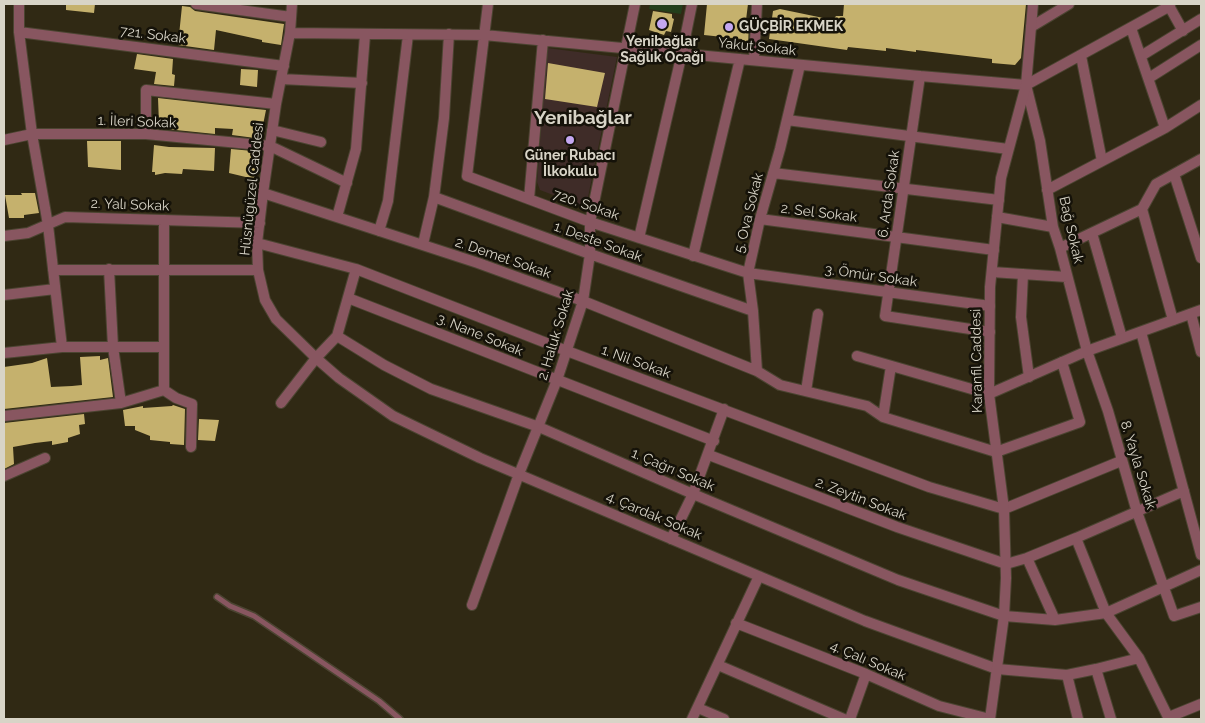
<!DOCTYPE html>
<html>
<head>
<meta charset="utf-8">
<style>
  body { margin:0 }
  #map { position:relative; width:1205px; height:723px; overflow:hidden; background:#302914; font-family:Raleway,sans-serif }
  canvas { display:block }
  .frame { position:absolute; inset:0; border:5px solid #d8d4c7; pointer-events:none }
</style>
</head>
<body>
<div id="map">
<canvas width="1205" height="723"></canvas>
<div class="frame"></div>
</div>
<script>
const context = document.querySelector('canvas').getContext('2d');
context.lineJoin = 'round';
function fillPath(path, color) {
  context.fillStyle = color;
  context.fill(path, 'evenodd');
}
function toPath(rows) {
  const path = new Path2D();
  for (const r of rows) {
    path.moveTo(r[0], r[1]);
    for (let i = 2; i < r.length; i += 2) path.lineTo(r[i], r[i + 1]);
  }
  return path;
}
function trace(path, color, width, dash) {
  context.strokeStyle = color;
  context.lineWidth = width;
  context.lineCap = dash ? 'butt' : 'round';
  context.setLineDash(dash || []);
  context.stroke(path);
}
function drawText(font, color, halo, rows, align = 'center') {
  context.font = font + ' Raleway,sans-serif';
  context.lineWidth = 5;
  context.setLineDash([]);
  context.textBaseline = 'middle';
  context.strokeStyle = halo;
  context.fillStyle = color;
  for (const [text, x, y, turn = 0] of rows) {
    context.save();
    context.translate(x, y);
    context.rotate((+turn || 0) * Math.PI / 180);
    context.textAlign = isNaN(turn) ? turn : align;
    if (halo) context.strokeText(text, 0, 0);
    context.fillText(text, 0, 0);
    context.restore();
  }
}
const education = toPath([
  [547,48,617,57,587,202,582,206,540,190,537,182]
]);
const green = toPath([
  [650,4,683,4,681,14,649,9]
]);
const building = toPath([
  [66,4,95,4,94,13,66,10],
  [707,4,748,4,746,20,749,20,748,48,741,47,742,39,704,35],
  [844,4,1026,4,1021,58,1015,65,992,63,992,59,916,50,916,52,886,48,886,51,848,47,847,50,769,39,773,11,780,9,833,20,836,16,843,16],
  [182,6,190,7,195,11,284,24,281,45,262,42,262,40,216,30,214,50,178,45],
  [653,11,672,14,672,18,674,19,671,32,666,31,664,35,649,30],
  [137,54,173,59,172,74,175,75,174,86,154,84,156,72,134,69],
  [548,63,605,73,597,107,545,99],
  [241,69,258,70,257,87,240,85],
  [158,98,247,108,266,110,263,125,255,138,232,135,233,129,215,128,215,134,166,129,167,125,159,124],
  [87,141,121,141,121,170,88,167],
  [154,145,169,147,215,148,214,171,183,169,182,174,165,173,155,175,155,172,152,172],
  [231,149,253,151,252,153,260,155,254,179,229,173],
  [21,193,35,193,39,213,24,215,24,218,9,218,5,195,22,195],
  [100,356,100,360,108,358,113,397,4,409,4,367,32,363,47,358,51,387,72,386,82,385,80,357],
  [173,405,185,409,184,445,170,444,170,442,150,440,150,436,135,430,135,426,125,426,123,410,143,406,143,408,172,406],
  [84,414,85,424,79,425,80,434,68,438,68,442,52,445,52,441,35,443,13,447,14,464,4,469,4,423],
  [199,419,219,420,215,441,198,440]
]);
const service = toPath([
  [217,597,230,606,254,616,379,701,400,719]
]);
const minor = toPath([
  [19,4,19,32,32,134,48,225,62,347],
  [196,4,291,17],
  [292,4,290,33,276,104,263,193,257,243,258,270,265,300,276,319,316,358,339,378,393,416,480,458,865,621,997,669,1067,675,1096,669,1139,658],
  [488,4,467,176,590,222,748,273,990,306],
  [1168,4,1183,31],
  [1031,27,1069,4],
  [1131,28,1165,128],
  [19,32,284,66],
  [290,33,484,35,920,76,1026,85],
  [1081,56,1102,161],
  [1141,56,1201,19],
  [754,60,757,4],
  [920,76,885,316,990,332],
  [1149,78,1201,45],
  [281,79,362,83],
  [1026,85,1040,141,1053,227,1060,248,1087,351,1108,411,1137,512,1174,616,1201,607],
  [1026,85,1170,6],
  [787,120,1008,149],
  [272,130,321,142],
  [146,134,146,90,276,104],
  [4,140,32,134,146,134,270,146,347,183],
  [773,173,999,200],
  [1174,174,1201,258],
  [1047,190,1165,128,1201,105],
  [263,193,478,263,583,301,757,371,780,385,867,406,883,417,996,452,1080,422,1062,362],
  [434,197,590,254,753,311],
  [529,199,543,40],
  [1142,209,1173,320],
  [1142,209,1156,184,1201,159],
  [337,217,356,149,365,35],
  [997,217,1053,227],
  [760,219,994,250],
  [164,220,164,390],
  [379,231,388,201,408,35],
  [1092,233,1122,338],
  [4,236,28,233,65,217,260,223],
  [639,238,682,53,692,4],
  [257,243,356,269,567,351,929,487,1004,509,1121,461],
  [423,244,434,197,444,118,449,34],
  [1060,248,1142,209],
  [693,256,740,59],
  [109,269,113,347,121,403],
  [53,270,258,270],
  [992,272,1067,277],
  [1023,274,1021,317,1029,377],
  [4,295,55,289],
  [348,298,714,441],
  [1191,314,1201,352],
  [1141,332,1201,555],
  [337,336,384,365,431,389,539,427,693,494,898,580,1004,616,1055,620,1106,613,1201,570],
  [4,353,62,347,164,347],
  [857,356,989,394],
  [757,371,753,311,748,273,760,219,780,149,800,65],
  [164,390,176,398,192,404,191,447],
  [806,391,818,314],
  [281,403,316,358,337,336,356,269],
  [4,416,121,403,164,390],
  [883,417,891,366],
  [709,455,897,527,1006,564,1027,558,1076,538,1184,491],
  [4,476,45,458],
  [1076,538,1106,613,1139,658,1169,719],
  [671,539,693,494,724,409],
  [1027,558,1055,620],
  [472,605,519,474,557,380,583,301,590,254,590,222,635,4],
  [736,623,866,674,939,706,990,719],
  [718,665,844,719],
  [1096,669,1111,719],
  [1067,675,1078,719],
  [698,708,724,719],
  [1169,717,1201,704],
  [692,719,759,576],
  [850,719,866,674]
]);
const tertiary = toPath([
  [989,394,1087,351,1201,310],
  [990,719,1004,616,1006,578,1004,509,989,394,990,287,1001,178,1026,85,1033,4]
]);
const markers = [
  [662,24,6,"#c4a7f1"],
  [729,27,5,"#c4a7f1"],
  [570,140,5,"#c4a7f1"]
];
const poiNames = [
  ["GÜÇBİR EKMEK",739,27,"left"],
  ["Yenibağlar",662,42],
  ["Sağlık Ocağı",662,58],
  ["Güner Rubacı",570,156],
  ["İlkokulu",570,172]
];
const streetNames = [
  ["721. Sokak",153,35,7],
  ["Yakut Sokak",757,47,6],
  ["1. İleri Sokak",137,122,2],
  ["Hüsnügüzel Caddesi",252,189,-84],
  ["6. Arda Sokak",889,194,-82],
  ["2. Yalı Sokak",130,205,2],
  ["720. Sokak",586,205,19],
  ["5. Ova Sokak",749,213,-76],
  ["2. Sel Sokak",819,213,7],
  ["Bağ Sokak",1071,230,77],
  ["1. Deste Sokak",598,242,20],
  ["2. Demet Sokak",503,258,19],
  ["3. Ömür Sokak",871,276,8],
  ["3. Nane Sokak",480,335,22],
  ["2. Haluk Sokak",556,335,-73],
  ["Karanfil Caddesi",977,361,-91],
  ["1. Nil Sokak",636,362,20],
  ["8. Yayla Sokak",1138,465,73],
  ["1. Çağrı Sokak",673,470,23],
  ["2. Zeytin Sokak",861,499,21],
  ["4. Çardak Sokak",654,516,23],
  ["4. Çalı Sokak",868,661,23]
];
const districtNames = [
  ["Yenibağlar",583,118]
];
fillPath(education, '#3f2c28');
fillPath(green, '#233e1b');
fillPath(building, '#c5b16d');
trace(service, '#4b4431', 8);
trace(minor, '#4b4431', 12);
trace(tertiary, '#4b4431', 12);
trace(service, '#885660', 5);
trace(minor, '#885660', 10);
trace(tertiary, '#885660', 10);
for (const [x, y, r, color] of markers) {
  const dot = new Path2D();
  dot.arc(x, y, r, 0, 2 * Math.PI);
  context.fillStyle = color;
  context.fill(dot);
  trace(dot, '#151209', 2);
}
drawText('bold 14px', '#d8d4c7', '#151209', poiNames);
drawText('14px', '#d8d4c7', '#151209', streetNames);
drawText('bold 19px', '#d8d4c7', '#151209', districtNames);
</script>
</body>
</html>
